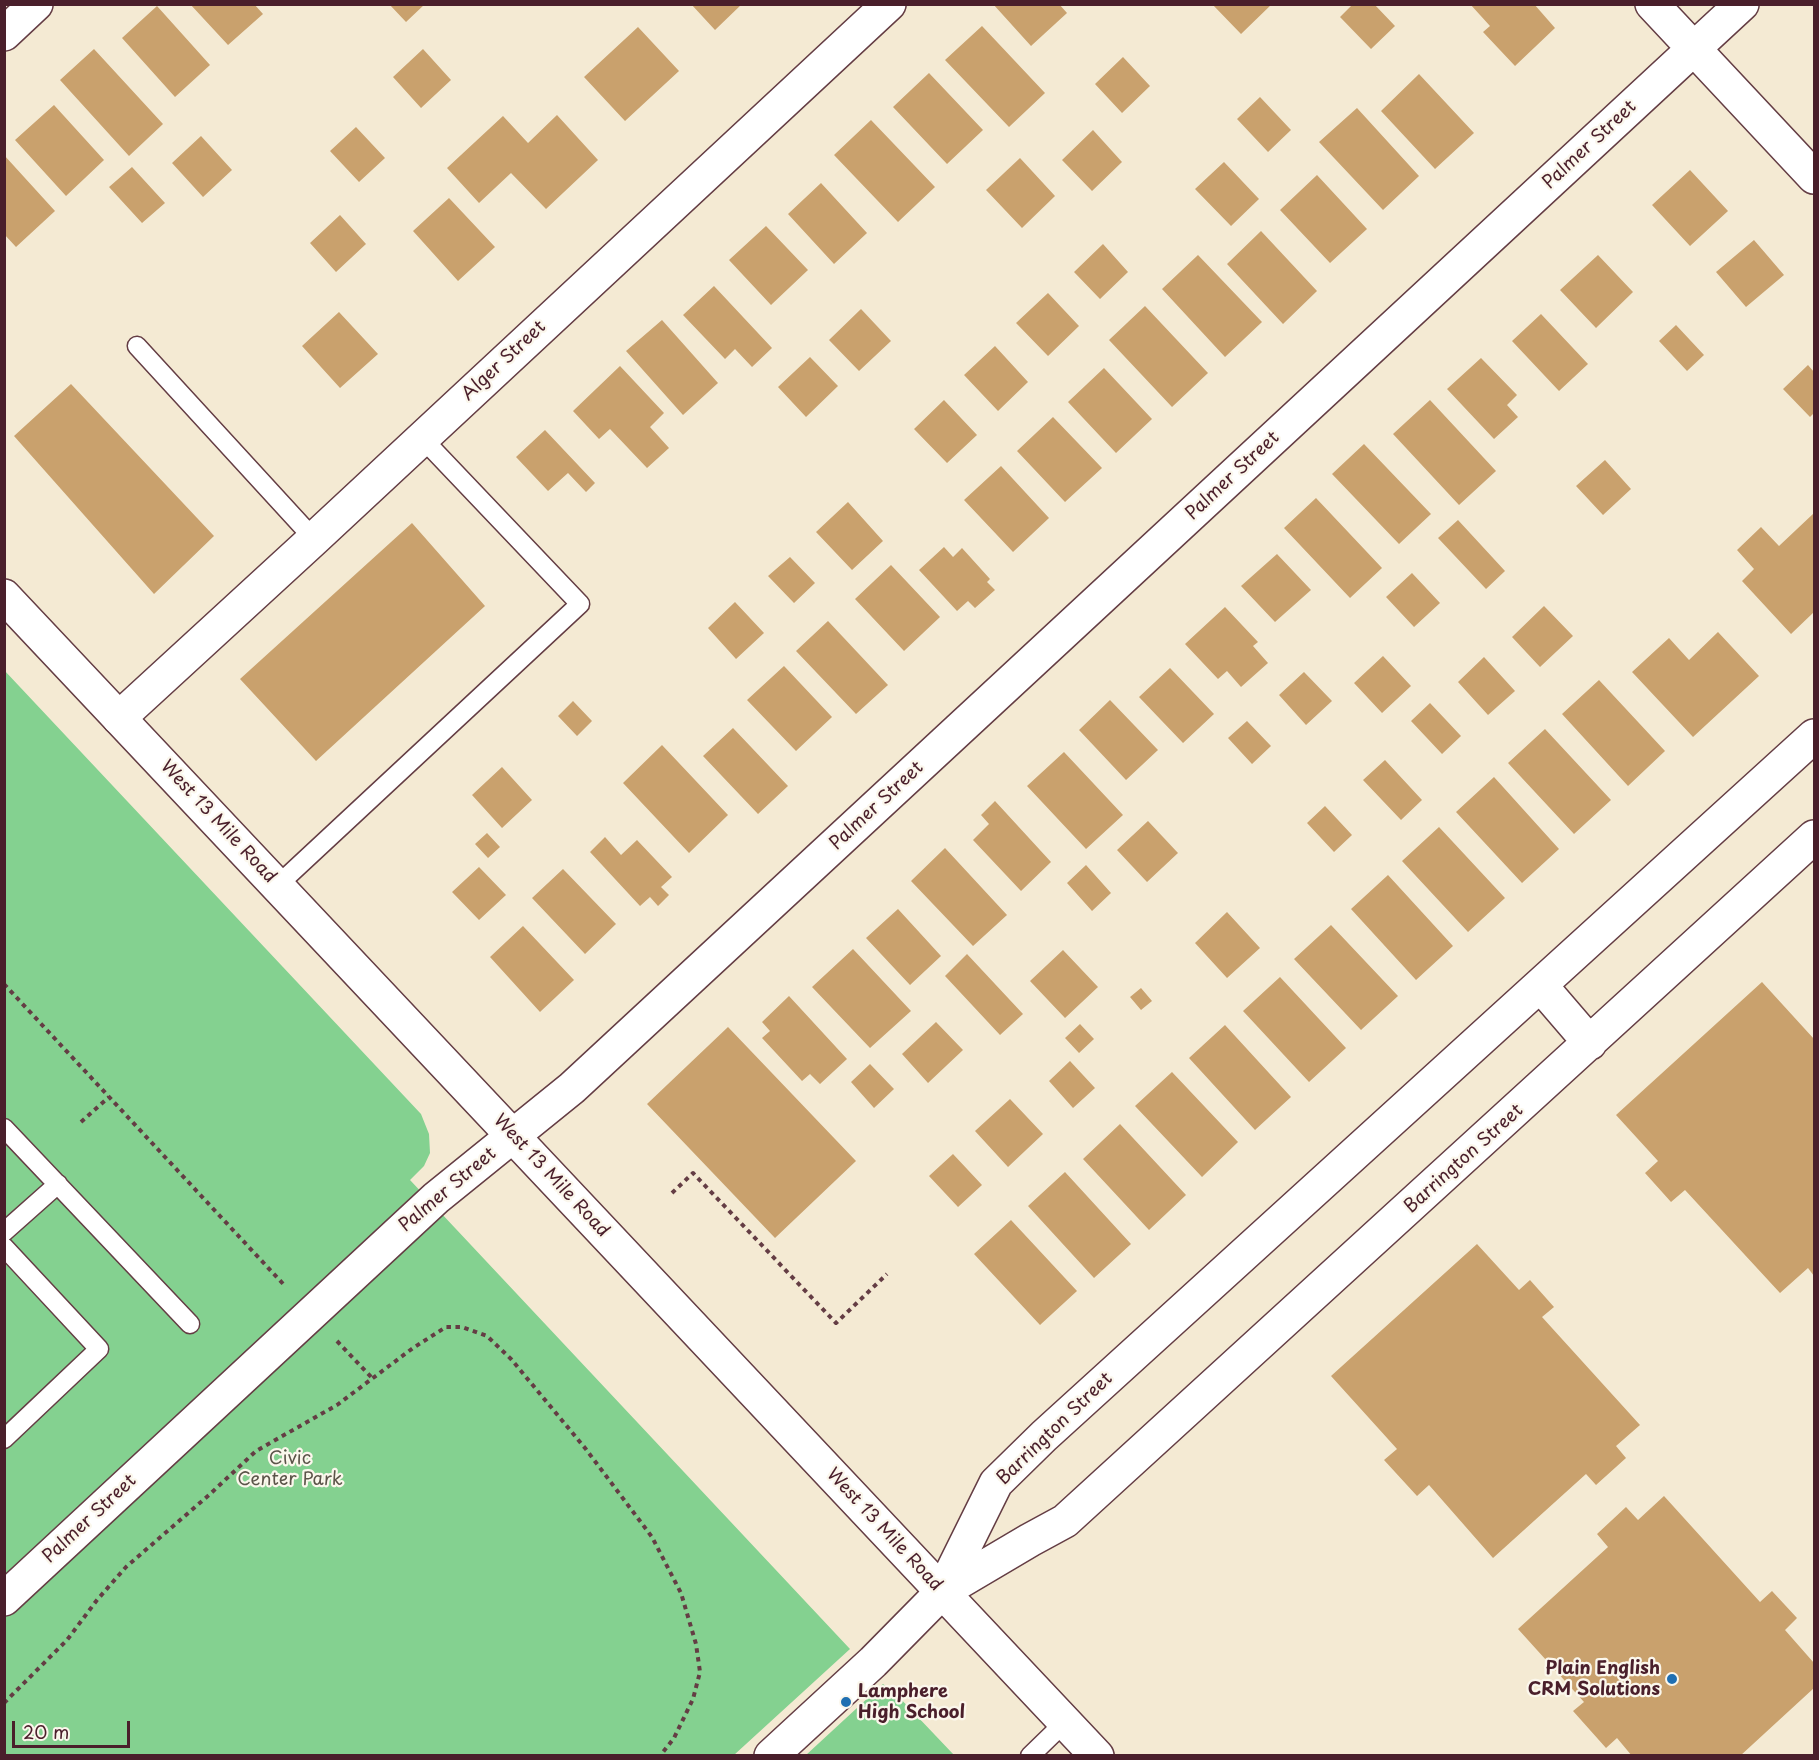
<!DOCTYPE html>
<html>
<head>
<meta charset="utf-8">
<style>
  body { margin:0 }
  #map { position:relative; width:1819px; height:1760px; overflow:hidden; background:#f4ead3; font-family:"Playpen Sans",sans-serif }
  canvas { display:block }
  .frame { position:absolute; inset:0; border:6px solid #4a1f2b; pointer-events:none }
  .scale { position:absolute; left:12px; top:1721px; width:118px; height:27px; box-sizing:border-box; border:3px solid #4a1f2b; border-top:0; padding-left:8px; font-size:18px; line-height:21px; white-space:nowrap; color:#4a1f2b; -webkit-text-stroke:4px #fbf7ec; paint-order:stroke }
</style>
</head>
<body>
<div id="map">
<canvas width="1819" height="1760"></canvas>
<div class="frame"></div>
<div class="scale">20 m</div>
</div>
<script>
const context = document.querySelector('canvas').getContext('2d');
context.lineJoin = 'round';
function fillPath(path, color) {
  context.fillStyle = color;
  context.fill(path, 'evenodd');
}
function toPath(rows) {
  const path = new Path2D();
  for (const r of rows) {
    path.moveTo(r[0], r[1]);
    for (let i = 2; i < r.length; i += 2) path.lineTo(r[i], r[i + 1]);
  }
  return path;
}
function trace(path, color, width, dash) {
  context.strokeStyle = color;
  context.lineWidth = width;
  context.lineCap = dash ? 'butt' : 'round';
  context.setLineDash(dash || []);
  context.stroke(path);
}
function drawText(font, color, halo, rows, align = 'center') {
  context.font = font + ' "Playpen Sans",sans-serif';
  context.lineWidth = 4.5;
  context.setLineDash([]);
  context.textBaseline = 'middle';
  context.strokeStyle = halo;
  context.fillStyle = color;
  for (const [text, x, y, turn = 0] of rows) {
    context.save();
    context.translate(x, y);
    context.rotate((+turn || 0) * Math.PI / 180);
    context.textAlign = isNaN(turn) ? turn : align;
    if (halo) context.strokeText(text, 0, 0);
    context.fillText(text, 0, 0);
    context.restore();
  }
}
const green = toPath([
  [4,670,421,1114,429,1134,430,1153,424,1166,410,1180,850,1649,734,1755,5,1755],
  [883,1684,896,1694,954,1755,806,1755]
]);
const building = toPath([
  [190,4,254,4,263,14,228,45],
  [389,4,425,4,406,22],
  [691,4,742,4,715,30],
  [993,4,1059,4,1067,13,1031,46],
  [1212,4,1272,4,1241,34],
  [1353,4,1374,4,1395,26,1371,49,1340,17],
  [1470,4,1534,4,1555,28,1515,66,1483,32,1490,26],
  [157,6,210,65,175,97,122,38],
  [982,26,1045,93,1009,127,945,60],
  [638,27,679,71,625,121,584,77],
  [94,49,163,124,129,156,60,80],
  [423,49,451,80,421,108,393,77],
  [1123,57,1150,86,1122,113,1095,84],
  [929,73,983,130,947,164,893,107],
  [1419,74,1474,133,1435,169,1381,111],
  [1260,97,1291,130,1268,152,1237,119],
  [54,105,104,160,66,196,15,140],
  [1357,108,1419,176,1383,210,1319,142],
  [557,115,598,160,546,209,511,173,479,203,447,168,503,116,528,143],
  [871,120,935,187,898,222,834,155],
  [356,127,385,158,359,182,330,151],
  [1093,130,1122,162,1092,191,1062,160],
  [201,136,232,170,203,197,172,163],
  [4,155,55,211,16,247,4,234],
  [1020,158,1055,196,1022,228,986,190],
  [1224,162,1259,199,1231,226,1195,189],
  [132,167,165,203,142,223,109,187],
  [1690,170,1728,211,1690,246,1652,205],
  [1317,175,1367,229,1330,263,1280,210],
  [821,183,867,233,834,264,788,214],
  [449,198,495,247,458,281,413,231],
  [340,215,366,244,336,272,310,243],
  [766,226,808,270,771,305,729,260],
  [1261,231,1317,291,1283,324,1227,264],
  [1754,240,1784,275,1746,307,1716,272],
  [1103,244,1128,272,1100,299,1074,272],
  [1198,255,1262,322,1225,357,1162,289],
  [1598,255,1633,292,1596,328,1560,290],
  [714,286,772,348,752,367,735,349,725,359,683,315],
  [1048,293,1079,326,1048,356,1016,323],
  [1145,306,1208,373,1172,407,1109,340],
  [861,309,891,341,859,371,829,340],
  [339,312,378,354,340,388,302,346],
  [1541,314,1588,364,1559,391,1512,341],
  [662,320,718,383,683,415,626,351],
  [1676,325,1704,355,1687,371,1659,341],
  [995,346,1028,382,998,411,964,375],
  [810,357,838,386,806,417,778,387],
  [1481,358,1517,395,1507,405,1518,417,1494,439,1447,389],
  [1808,365,1814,372,1814,413,1810,417,1783,389],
  [620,366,664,413,650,427,669,448,647,468,610,429,599,439,573,411],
  [1104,368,1152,419,1116,453,1068,402],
  [71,384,214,536,154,594,14,436],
  [944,400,977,435,947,463,914,429],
  [1430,400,1496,471,1459,505,1393,434],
  [1053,417,1102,468,1065,502,1017,451],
  [545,430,595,483,586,492,568,473,548,491,516,457],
  [1364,444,1431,514,1399,544,1332,474],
  [1605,460,1631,489,1603,515,1576,486],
  [1001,466,1049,518,1013,552,964,500],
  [1316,498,1382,568,1350,598,1284,528],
  [848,502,883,541,852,570,816,532],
  [1814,513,1814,612,1791,634,1742,581,1754,569,1737,550,1761,527,1779,546],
  [1458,520,1505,571,1486,589,1438,538],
  [412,523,485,606,316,761,240,679],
  [944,547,953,557,962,548,990,579,987,582,995,590,975,608,968,601,957,611,919,570],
  [1277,554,1311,590,1275,622,1241,586],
  [790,557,815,583,794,603,768,576],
  [891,565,940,617,904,651,855,599],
  [1412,573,1440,603,1414,627,1386,597],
  [735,602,764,633,736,659,708,628],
  [1544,606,1573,636,1540,667,1512,637],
  [1225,607,1258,642,1253,646,1268,663,1241,687,1227,671,1218,679,1185,644],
  [828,621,888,685,856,714,796,651],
  [1718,632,1759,676,1693,737,1632,672,1669,638,1689,660],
  [1383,656,1411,686,1382,713,1354,683],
  [1484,657,1515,691,1488,715,1458,682],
  [784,666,832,717,796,751,747,700],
  [1170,668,1214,714,1183,743,1139,697],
  [1304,672,1332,701,1306,725,1279,695],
  [1599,680,1665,751,1628,786,1562,714],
  [1110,700,1158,750,1126,780,1079,730],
  [573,701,592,721,577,736,558,716],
  [1430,703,1461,736,1442,754,1411,721],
  [1247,721,1271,746,1252,764,1228,738],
  [733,728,788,786,758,814,703,756],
  [1545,729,1611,800,1574,834,1508,763],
  [662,745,728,815,689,853,623,783],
  [1064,752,1123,815,1086,849,1027,786],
  [1385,760,1422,800,1401,820,1363,780],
  [502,767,532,800,502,828,472,795],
  [1494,777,1559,849,1522,883,1456,812],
  [995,801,1051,862,1021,891,973,840,989,824,981,815],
  [1325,806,1352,835,1334,852,1307,823],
  [1148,821,1178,853,1147,882,1117,850],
  [1439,827,1505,898,1468,932,1402,861],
  [487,833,500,847,488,858,475,844],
  [605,837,621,855,637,840,672,877,661,887,669,895,658,906,650,897,640,906,590,852],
  [945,848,1007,915,973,946,911,881],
  [1086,865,1111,893,1092,911,1067,883],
  [479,867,506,895,479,920,452,892],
  [563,869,616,924,585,954,532,898],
  [1388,875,1453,946,1416,980,1351,909],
  [898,909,941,956,910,985,866,938],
  [1227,912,1260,948,1227,978,1195,943],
  [1331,925,1398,996,1361,1030,1294,959],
  [523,926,574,980,540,1012,490,957],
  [853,949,911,1011,870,1048,812,987],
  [1063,950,1098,987,1065,1018,1030,981],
  [967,954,1023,1014,1000,1035,945,976],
  [1280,977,1346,1048,1309,1082,1243,1011],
  [1762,982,1814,1039,1814,1276,1808,1268,1780,1293,1685,1190,1671,1202,1645,1173,1658,1161,1616,1115],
  [1141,988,1152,1001,1141,1010,1130,997],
  [789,996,847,1059,820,1084,810,1074,802,1081,762,1038,770,1031,762,1022],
  [936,1022,963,1050,928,1083,902,1054],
  [1080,1024,1094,1039,1079,1053,1065,1038],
  [1225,1025,1291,1097,1255,1130,1189,1058],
  [728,1027,856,1161,775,1238,647,1104],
  [1070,1061,1095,1088,1073,1108,1049,1081],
  [870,1064,894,1089,874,1108,851,1082],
  [1172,1072,1238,1142,1202,1177,1135,1106],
  [1010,1099,1043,1134,1008,1167,975,1131],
  [1120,1124,1186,1195,1149,1230,1083,1159],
  [953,1154,982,1185,958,1207,929,1176],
  [1065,1172,1131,1244,1094,1278,1028,1206],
  [1011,1220,1077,1291,1040,1325,974,1254],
  [1477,1244,1519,1290,1530,1280,1554,1307,1542,1317,1640,1425,1616,1446,1626,1458,1596,1485,1586,1474,1493,1558,1429,1485,1417,1496,1384,1460,1397,1449,1331,1376],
  [1664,1496,1760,1602,1772,1591,1797,1618,1785,1630,1814,1663,1814,1688,1740,1756,1632,1756,1617,1738,1606,1748,1573,1711,1584,1702,1518,1629,1608,1547,1597,1534,1626,1507,1638,1520]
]);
const path = toPath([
  [4,984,286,1287],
  [81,1122,109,1097],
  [672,1193,693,1173,836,1323,887,1274],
  [337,1341,373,1379],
  [4,1703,67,1640,97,1600,126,1567,209,1495,256,1451,337,1405,413,1348,446,1327,462,1327,487,1336,511,1359,585,1448,652,1537,681,1593,696,1644,700,1672,693,1699,674,1738,660,1756]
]);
const service = toPath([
  [137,346,314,539],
  [278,885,580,604,422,438],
  [4,1128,190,1324],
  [4,1232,58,1184],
  [4,1247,99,1349,4,1439],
  [1030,1756,1065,1722]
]);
const minor = toPath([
  [1652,4,1814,177],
  [4,34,36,4],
  [119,718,314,539,889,4],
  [1541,986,1590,1043],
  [942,1592,996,1483,1044,1436,1814,736],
  [4,1599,436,1198,572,1088,1742,4],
  [771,1756,873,1662,942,1592,1030,1540,1065,1521,1814,837]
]);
const secondary = toPath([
  [4,596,1097,1756]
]);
const markers = [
  [1672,1679,6,"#1f6fb2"],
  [846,1702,6,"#1f6fb2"]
];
const streetNames = [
  ["Palmer Street",1590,145,-43],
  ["Alger Street",504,361,-43],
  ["Palmer Street",1233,476,-43],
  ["Palmer Street",877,806,-43],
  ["West 13 Mile Road",218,822,47],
  ["Barrington Street",1464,1159,-42],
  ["West 13 Mile Road",551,1176,47],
  ["Palmer Street",448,1190,-40],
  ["Barrington Street",1055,1429,-44],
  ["Palmer Street",90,1519,-43],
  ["West 13 Mile Road",884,1530,47]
];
const parkNames = [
  ["Civic",290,1459],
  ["Center Park",290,1480]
];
const poiNames = [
  ["Plain English",1660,1669],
  ["CRM Solutions",1660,1690],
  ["Lamphere",858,1692,"left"],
  ["High School",858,1713,"left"]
];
fillPath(green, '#84d190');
fillPath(building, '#c9a16d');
trace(service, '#643d44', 21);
trace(minor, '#643d44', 36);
trace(secondary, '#643d44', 36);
trace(path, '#643d44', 4, [4.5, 4.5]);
trace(service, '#fff', 18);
trace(minor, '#fff', 33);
trace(secondary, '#fff', 33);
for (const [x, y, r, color] of markers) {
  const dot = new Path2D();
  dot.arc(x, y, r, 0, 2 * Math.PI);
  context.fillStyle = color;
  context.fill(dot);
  trace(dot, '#fbf7ec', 2);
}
drawText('18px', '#4a1f2b', '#fbf7ec', streetNames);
drawText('18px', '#5b5449', '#fbf7ec', parkNames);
drawText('bold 18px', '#4a1f2b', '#fbf7ec', poiNames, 'right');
</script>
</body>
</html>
